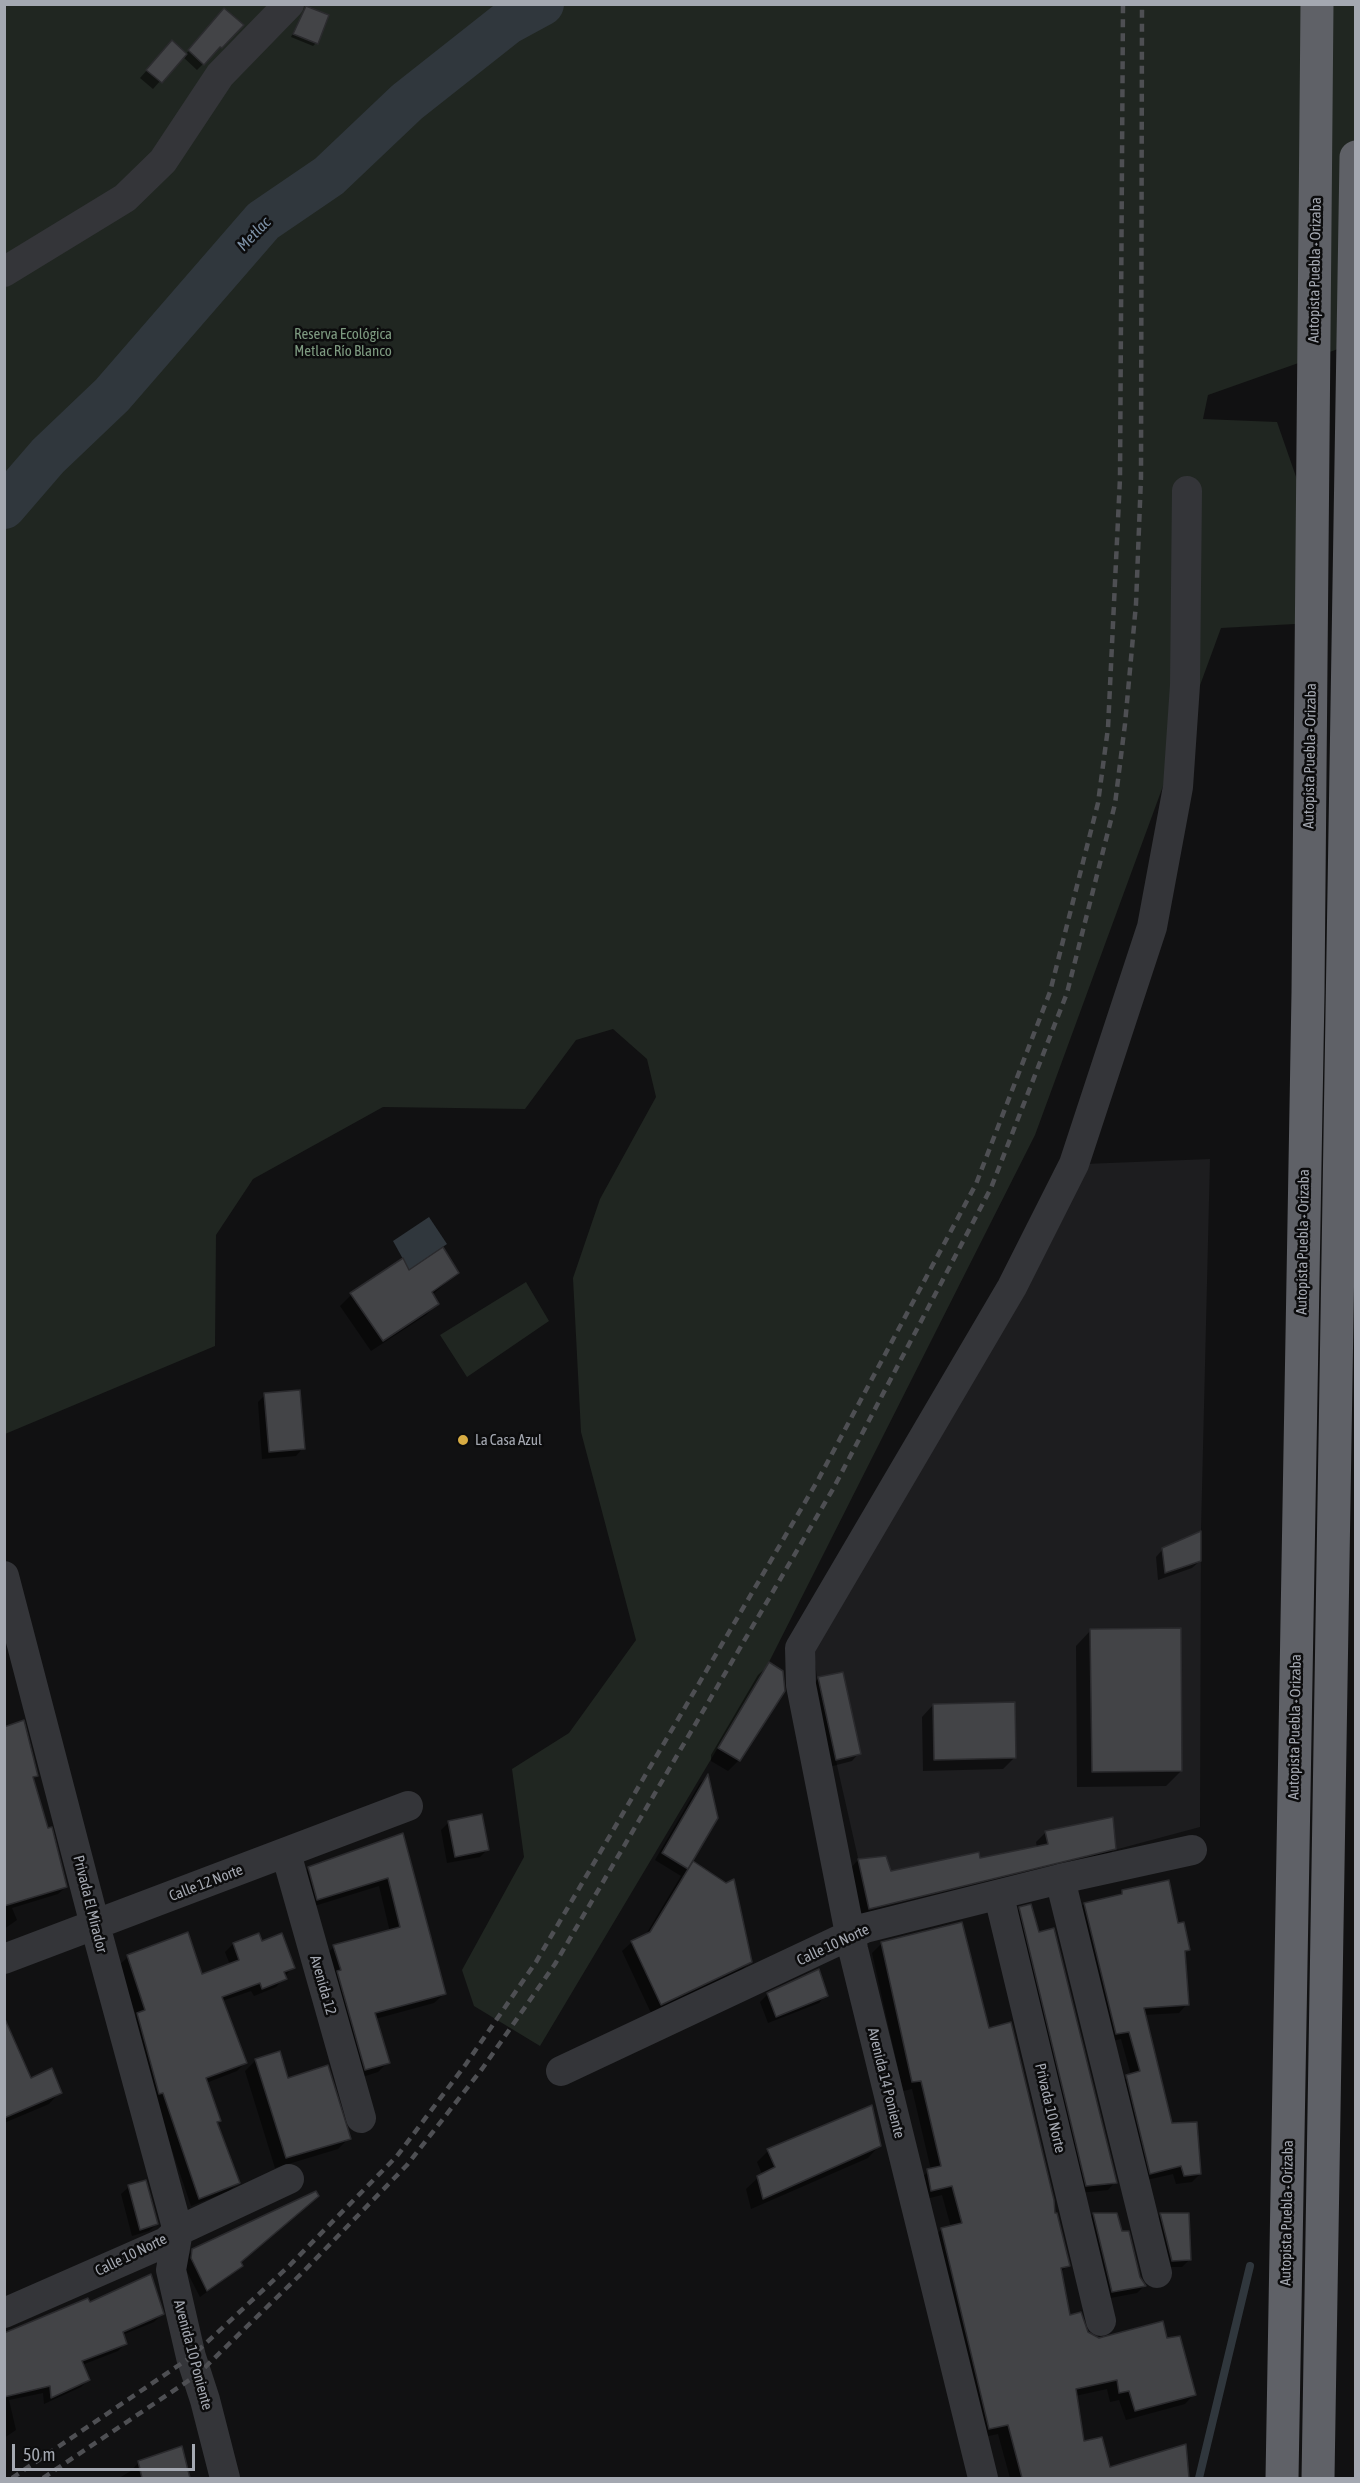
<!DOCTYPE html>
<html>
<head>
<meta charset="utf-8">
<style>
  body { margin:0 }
  #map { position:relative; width:1360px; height:2483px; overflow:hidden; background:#111112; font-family:"Asap Condensed",sans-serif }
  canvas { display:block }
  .frame { position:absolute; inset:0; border:6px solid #a4a8b1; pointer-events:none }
  .scale { position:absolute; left:12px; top:2444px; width:183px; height:27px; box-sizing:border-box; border:3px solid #a4a8b1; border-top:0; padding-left:8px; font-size:18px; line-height:21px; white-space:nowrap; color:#a4a8b1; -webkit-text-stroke:4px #0c0c0d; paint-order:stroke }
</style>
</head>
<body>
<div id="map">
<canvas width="1360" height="2483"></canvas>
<div class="frame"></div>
<div class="scale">50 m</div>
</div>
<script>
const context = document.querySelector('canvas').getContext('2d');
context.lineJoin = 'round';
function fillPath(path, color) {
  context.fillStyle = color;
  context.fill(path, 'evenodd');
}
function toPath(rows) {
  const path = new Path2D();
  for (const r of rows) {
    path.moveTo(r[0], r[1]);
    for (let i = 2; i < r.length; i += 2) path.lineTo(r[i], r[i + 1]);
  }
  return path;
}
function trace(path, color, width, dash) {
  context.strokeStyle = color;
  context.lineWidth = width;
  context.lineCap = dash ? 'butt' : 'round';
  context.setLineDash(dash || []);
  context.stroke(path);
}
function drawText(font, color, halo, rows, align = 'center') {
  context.font = font + ' "Asap Condensed",sans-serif';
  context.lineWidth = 5;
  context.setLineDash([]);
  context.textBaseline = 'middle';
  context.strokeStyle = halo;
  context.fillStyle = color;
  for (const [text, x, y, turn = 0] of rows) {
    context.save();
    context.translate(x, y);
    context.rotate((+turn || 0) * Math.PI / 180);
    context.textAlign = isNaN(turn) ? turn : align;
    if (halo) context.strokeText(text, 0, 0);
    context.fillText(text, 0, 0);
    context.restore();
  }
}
const built = toPath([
  [1210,1159,1201,1531,1200,1827,999,1881,870,1911,817,1677,812,1642,1084,1164]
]);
const green = toPath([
  [4,5,1355,5,1355,343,1208,395,1203,419,1277,422,1301,491,1295,624,1221,628,1035,1135,769,1662,540,2046,474,2006,462,1970,524,1857,512,1769,569,1733,636,1640,581,1432,573,1278,600,1199,656,1097,647,1059,613,1029,576,1040,525,1109,383,1107,253,1179,216,1235,215,1346,5,1434],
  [526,1282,549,1321,467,1377,440,1335]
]);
const water = toPath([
  [429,1217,447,1244,409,1270,393,1241]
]);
const shadow = toPath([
  [306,8,316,43,313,46,291,37],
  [218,16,242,25,197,70,182,56,153,89,140,78,165,50,186,54],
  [408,1272,457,1273,432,1295,437,1304,426,1315,371,1351,340,1306,351,1295],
  [265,1395,303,1448,296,1456,262,1459,258,1402],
  [1163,1549,1200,1561,1192,1568,1158,1580,1156,1557],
  [1091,1630,1181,1771,1166,1786,1077,1787,1076,1646],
  [770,1664,739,1760,728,1771,711,1761,711,1755,758,1675],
  [819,1678,859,1753,852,1761,829,1767,811,1686],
  [933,1705,1015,1757,1003,1769,923,1771,922,1717],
  [4,1728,37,1775,32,1780,66,1887,58,1894,12,1908,17,1920,4,1929],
  [707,1777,688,1868,693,1863,750,1962,741,1971,651,2013,622,1951,632,1942,645,1936,681,1876,655,1860,700,1783],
  [448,1823,488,1849,480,1857,447,1863,441,1830],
  [1046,1832,1115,1848,1105,1858,860,1918,849,1870,858,1860,890,1873,979,1860,1037,1848,1036,1842],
  [402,1835,444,1994,434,2003,375,2019,388,2062,378,2072,356,2079,324,1956,334,1947,390,1932,379,1886,308,1908,299,1878,309,1868],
  [1122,1891,1176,1925,1188,1950,1183,1954,1187,2004,1179,2013,1144,2015,1171,2125,1200,2174,1192,2182,1176,2184,1173,2174,1142,2181,1118,2084,1131,2075,1121,2039,1108,2042,1076,1912,1084,1904,1117,1897],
  [1020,1908,1115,2182,1108,2190,1079,2193,1013,1916],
  [187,1934,201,1976,230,1965,225,1952,233,1944,261,1943,293,1967,276,1987,254,1996,251,1991,222,2001,245,2063,237,2071,206,2083,219,2120,216,2124,238,2183,229,2191,191,2206,129,2023,136,2016,119,1965,128,1957],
  [882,1943,988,2030,1054,2215,1068,2265,1060,2273,1068,2317,1087,2333,1099,2340,1165,2340,1194,2394,1185,2404,1126,2420,1119,2400,1110,2402,1107,2389,1075,2396,1083,2443,1109,2469,1185,2446,1187,2478,1010,2478,998,2434,979,2438,932,2239,942,2229,951,2227,942,2195,922,2200,918,2180,931,2170,912,2089,903,2091,872,1953],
  [768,1994,826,1995,819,2003,768,2023,760,2002],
  [4,2034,30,2080,60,2092,49,2104,4,2123],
  [256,2060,287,2080,349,2138,338,2149,275,2168,245,2071],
  [879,2146,868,2158,751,2209,746,2189,762,2174,757,2162,768,2151],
  [129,2187,157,2224,149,2231,132,2236,121,2194],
  [318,2196,239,2262,241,2265,233,2273,200,2297,184,2266,185,2258,193,2250],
  [1093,2214,1144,2286,1137,2293,1105,2299,1086,2222],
  [1161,2214,1189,2260,1182,2267,1165,2267,1153,2222],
  [89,2304,162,2314,154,2322,122,2335,126,2343,118,2351,82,2365,89,2379,81,2387,44,2404,43,2393,9,2400,16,2430,4,2438,4,2335],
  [181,2448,188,2478,119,2478,131,2471,139,2462]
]);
const stream = toPath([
  [1199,2478,1250,2266]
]);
const river = toPath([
  [4,507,48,456,112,395,263,221,329,176,407,102,507,23,542,4]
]);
const building = toPath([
  [306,6,329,15,318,44,293,34,306,6],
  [224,8,244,25,222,48,220,47,204,65,188,50,224,8],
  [172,40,187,54,162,83,146,70,172,40],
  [443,1247,459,1273,432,1292,439,1304,383,1341,350,1293,403,1258,409,1270,443,1247],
  [300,1390,305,1449,269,1452,264,1393,300,1390],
  [1201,1531,1201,1561,1165,1573,1162,1548,1201,1531],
  [1181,1628,1182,1771,1092,1772,1090,1629,1181,1628],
  [769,1662,783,1671,785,1691,740,1761,718,1748,769,1662],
  [843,1672,861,1754,836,1760,818,1677,843,1672],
  [1015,1702,1016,1758,934,1760,933,1704,1015,1702],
  [24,1720,38,1776,33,1777,48,1828,52,1827,67,1887,4,1906,4,1727,24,1720],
  [708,1774,718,1818,688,1869,662,1853,708,1774],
  [482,1814,489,1850,455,1857,448,1821,482,1814],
  [1113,1817,1116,1849,869,1909,858,1859,886,1856,891,1871,979,1852,980,1858,1048,1844,1045,1831,1113,1817],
  [403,1833,446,1994,375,2013,390,2063,365,2070,337,1971,341,1970,333,1945,400,1927,388,1878,317,1900,308,1867,403,1833],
  [693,1861,726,1883,734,1879,752,1962,661,2005,631,1941,650,1932,693,1861],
  [1169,1880,1178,1923,1184,1922,1190,1950,1185,1951,1189,2005,1144,2008,1172,2123,1197,2122,1201,2174,1184,2176,1181,2166,1150,2174,1126,2075,1140,2071,1129,2032,1116,2034,1084,1903,1122,1894,1122,1890,1169,1880],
  [1031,1904,1039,1932,1054,1928,1117,2183,1086,2186,1019,1907,1031,1904],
  [962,1922,989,2028,1011,2022,1054,2200,1055,2213,1057,2213,1070,2266,1061,2268,1070,2315,1081,2312,1088,2332,1099,2338,1163,2321,1167,2338,1180,2336,1196,2395,1135,2411,1129,2391,1119,2393,1117,2380,1076,2389,1084,2441,1102,2437,1110,2467,1186,2444,1189,2478,1022,2478,1008,2425,989,2429,941,2228,962,2223,952,2186,931,2191,927,2169,941,2166,921,2081,912,2082,881,1942,962,1922],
  [188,1932,202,1974,239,1960,233,1943,259,1933,262,1941,282,1933,295,1968,284,1972,287,1979,262,1989,260,1983,222,1997,247,2063,206,2078,221,2121,217,2122,240,2183,199,2199,163,2093,159,2094,137,2013,145,2010,127,1955,188,1932],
  [819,1969,828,1996,776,2017,767,1993,819,1969],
  [4,2017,31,2078,52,2068,62,2093,4,2118,4,2017],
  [280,2051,288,2078,328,2065,351,2139,286,2158,255,2059,280,2051],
  [872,2105,881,2146,763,2199,757,2176,775,2167,767,2149,872,2105],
  [146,2180,158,2224,140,2230,128,2185,146,2180],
  [316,2191,319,2196,241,2262,243,2266,207,2291,191,2258,192,2249,316,2191],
  [1093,2213,1117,2213,1122,2231,1129,2231,1140,2277,1146,2286,1112,2292,1093,2213],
  [1160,2213,1189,2213,1191,2260,1172,2261,1160,2213],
  [151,2274,164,2314,123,2332,127,2344,82,2361,90,2380,51,2398,50,2386,4,2397,4,2333,88,2298,90,2302,151,2274],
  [182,2446,190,2478,142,2478,138,2461,182,2446]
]);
const street = toPath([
  [4,272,125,198,163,161,220,75,289,4],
  [4,1576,95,1925,178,2231,171,2270,191,2357,205,2400,225,2478],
  [286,1853,361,2118],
  [1060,1879,1157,2273],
  [999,1896,1101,2321],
  [4,1959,408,1806],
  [561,2071,865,1928,1060,1879,1192,1850],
  [4,2313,166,2242,178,2231,289,2179],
  [983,2478,853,1949,801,1685,800,1648,1012,1287,1074,1164,1152,927,1178,787,1185,685,1187,491]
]);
const highway = toPath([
  [1282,2478,1308,993,1317,4],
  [1318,2478,1356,157]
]);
const rail = toPath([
  [12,2478,191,2357,289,2266,397,2156,466,2064,536,1962,818,1480,976,1184,1050,992,1098,803,1108,728,1120,478,1123,4],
  [43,2478,197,2375,301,2274,407,2165,482,2069,555,1964,833,1489,991,1188,1067,993,1115,804,1125,724,1136,604,1141,477,1142,4]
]);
const markers = [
  [463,1440,6,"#d8ac43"]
];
const streetNames = [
  ["Autopista Puebla - Orizaba",1315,270,-89],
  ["Autopista Puebla - Orizaba",1310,756,-89],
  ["Autopista Puebla - Orizaba",1303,1242,-89],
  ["Autopista Puebla - Orizaba",1295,1727,-89],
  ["Calle 12 Norte",206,1883,-21],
  ["Privada El Mirador",90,1904,76],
  ["Calle 10 Norte",833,1945,-25],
  ["Avenida 12",323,1985,74],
  ["Avenida 14 Poniente",886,2083,76],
  ["Privada 10 Norte",1050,2108,77],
  ["Autopista Puebla - Orizaba",1287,2213,-89],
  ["Calle 10 Norte",131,2255,-26],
  ["Avenida 10 Poniente",193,2355,75]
];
const parkNames = [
  ["Reserva Ecológica",343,334],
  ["Metlac Río Blanco",343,351]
];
const poiNames = [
  ["La Casa Azul",475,1440]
];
const waterNames = [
  ["Metlac",254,234,-46]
];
fillPath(built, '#1d1d1f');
fillPath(green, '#202621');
fillPath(water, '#30373d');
fillPath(shadow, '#0007');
trace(stream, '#30373d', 8);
trace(river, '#30373d', 44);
fillPath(building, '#434447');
trace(building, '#2b2b2e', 1.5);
trace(street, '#343539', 30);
trace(highway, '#5f6167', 33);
trace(rail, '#4e4f53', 4.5, [8, 6]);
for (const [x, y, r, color] of markers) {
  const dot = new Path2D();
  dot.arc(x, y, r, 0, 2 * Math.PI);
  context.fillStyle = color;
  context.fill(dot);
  trace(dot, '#0c0c0d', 2);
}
drawText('15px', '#a4a8b1', '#0c0c0d', streetNames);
drawText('15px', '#7d9a80', '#0c0c0d', parkNames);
drawText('15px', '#a4a8b1', '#0c0c0d', poiNames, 'left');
drawText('italic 16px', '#7f93a8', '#0c0c0d', waterNames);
</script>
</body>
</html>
